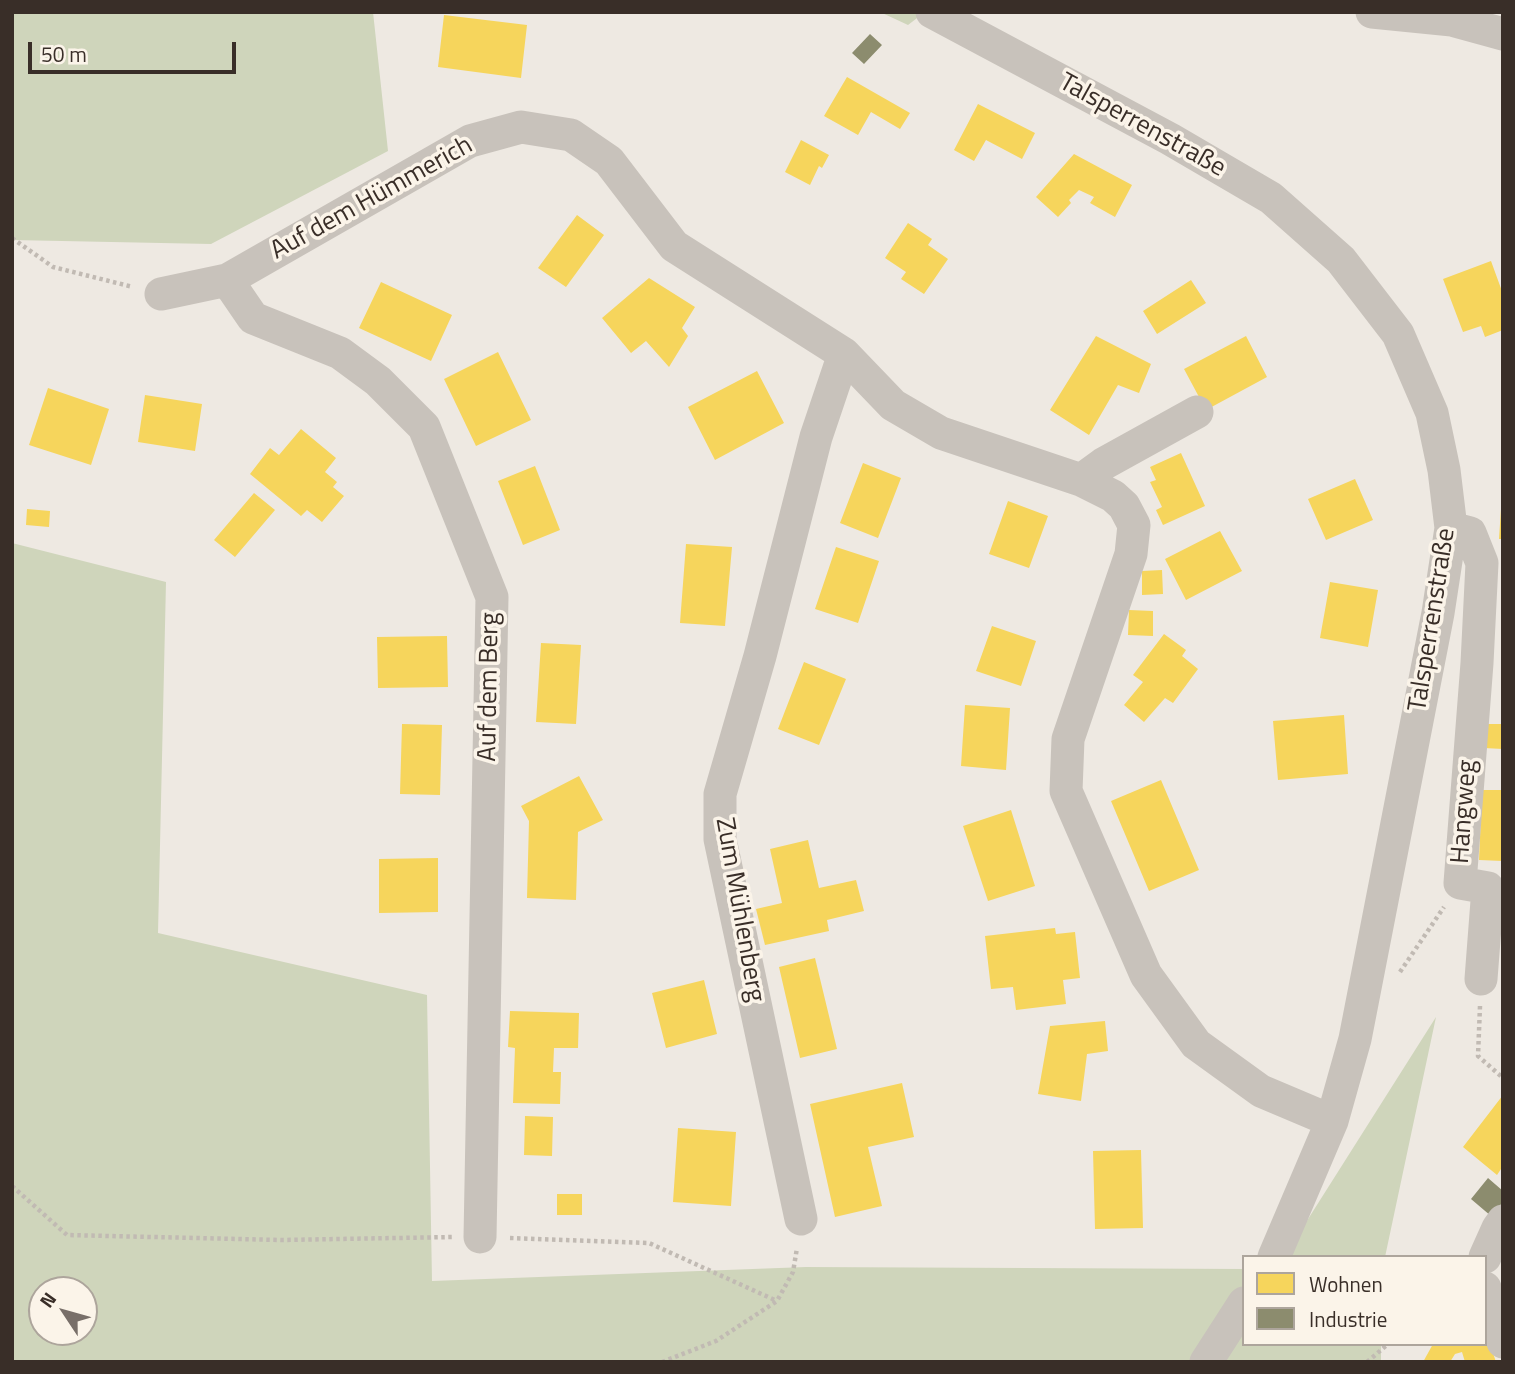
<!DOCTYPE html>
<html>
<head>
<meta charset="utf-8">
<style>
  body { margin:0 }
  #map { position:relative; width:1515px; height:1374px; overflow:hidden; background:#eee9e2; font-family:"Titillium Web",sans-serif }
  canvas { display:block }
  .frame { position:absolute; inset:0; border:14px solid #392e28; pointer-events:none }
  .legend { position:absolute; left:1242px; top:1255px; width:245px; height:91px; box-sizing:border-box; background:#fbf4e9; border:2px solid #ada59c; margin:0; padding:9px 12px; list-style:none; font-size:21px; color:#392e28 }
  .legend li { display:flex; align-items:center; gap:14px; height:35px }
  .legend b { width:35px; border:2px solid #ada59c }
  .north { position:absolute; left:28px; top:1276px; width:70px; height:70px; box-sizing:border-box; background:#fbf4e9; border:2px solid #ada59c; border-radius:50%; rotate:306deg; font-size:19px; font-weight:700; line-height:28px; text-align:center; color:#392e28 }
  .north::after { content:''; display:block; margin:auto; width:24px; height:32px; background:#786f69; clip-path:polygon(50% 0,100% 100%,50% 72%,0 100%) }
  .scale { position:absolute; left:28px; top:42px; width:208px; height:32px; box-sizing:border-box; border:4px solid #392e28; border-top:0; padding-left:9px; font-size:21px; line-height:24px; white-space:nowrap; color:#392e28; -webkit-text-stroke:5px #fbf4e9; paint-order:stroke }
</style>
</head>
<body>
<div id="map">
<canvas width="1515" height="1374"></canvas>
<div class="frame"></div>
<ul class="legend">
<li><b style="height:19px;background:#f6d55c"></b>Wohnen</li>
<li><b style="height:19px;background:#8c8c6e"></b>Industrie</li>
</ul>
<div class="north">N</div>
<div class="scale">50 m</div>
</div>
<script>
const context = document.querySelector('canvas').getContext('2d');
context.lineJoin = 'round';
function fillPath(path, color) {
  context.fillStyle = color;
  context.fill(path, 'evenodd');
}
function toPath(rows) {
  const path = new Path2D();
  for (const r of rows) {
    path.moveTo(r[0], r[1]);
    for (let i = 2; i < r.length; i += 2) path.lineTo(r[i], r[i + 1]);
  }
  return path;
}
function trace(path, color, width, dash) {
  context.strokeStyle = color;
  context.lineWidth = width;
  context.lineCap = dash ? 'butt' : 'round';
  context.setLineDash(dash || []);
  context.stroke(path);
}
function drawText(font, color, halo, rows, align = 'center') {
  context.font = font + ' "Titillium Web",sans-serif';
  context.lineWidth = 7;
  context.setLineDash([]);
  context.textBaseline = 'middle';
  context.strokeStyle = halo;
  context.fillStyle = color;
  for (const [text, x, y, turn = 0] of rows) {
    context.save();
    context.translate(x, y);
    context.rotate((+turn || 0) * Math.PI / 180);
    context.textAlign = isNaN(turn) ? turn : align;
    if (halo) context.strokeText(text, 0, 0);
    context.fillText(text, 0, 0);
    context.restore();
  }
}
const green = toPath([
  [12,12,373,12,388,151,211,244,12,240],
  [880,12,925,12,908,25],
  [12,543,166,582,158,933,427,995,432,1281,806,1267,1244,1269,1244,1344,1381,1344,1381,1362,12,1362],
  [42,1290,84,1290,84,1332,42,1332],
  [1436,1017,1385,1257,1284,1257]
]);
const homes = toPath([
  [444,15,527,25,521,78,438,67],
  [847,77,910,113,900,129,871,112,858,135,824,116],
  [978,104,1035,133,1022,159,986,140,974,161,954,150],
  [801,140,829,155,822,168,819,166,810,185,785,172],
  [1074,154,1132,185,1115,217,1090,203,1094,197,1079,190,1069,200,1071,203,1058,217,1036,197],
  [577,215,604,235,566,287,538,268],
  [908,223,932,239,928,245,948,259,924,294,901,279,906,272,885,258],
  [1491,261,1503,294,1503,330,1485,337,1481,326,1463,332,1443,279],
  [649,278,695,307,682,328,688,336,669,367,646,341,631,353,602,318],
  [1191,280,1206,303,1157,334,1143,311],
  [381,282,452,315,431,361,359,328],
  [1096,336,1151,364,1139,393,1118,385,1089,435,1050,410],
  [1246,336,1267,377,1206,410,1184,369],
  [498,352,531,420,476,446,444,379],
  [757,371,784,423,715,460,688,407],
  [48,388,109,409,91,465,29,445],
  [145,395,202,404,195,451,138,442],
  [301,429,336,458,325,472,337,482,333,487,344,496,322,522,307,510,301,516,250,474,270,448,279,455],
  [1181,453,1205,506,1163,525,1156,510,1162,507,1150,482,1156,480,1150,467],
  [863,463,901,478,878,538,840,523],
  [535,466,560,530,523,545,498,481],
  [1355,479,1373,520,1326,540,1308,499],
  [254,493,275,510,235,557,214,540],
  [1008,501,1048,516,1029,568,989,554],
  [27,509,50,511,49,527,26,525],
  [1501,509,1503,509,1503,539,1499,539],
  [1220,531,1242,571,1186,600,1165,559],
  [686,544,732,547,725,626,680,623],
  [836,547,879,561,858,623,815,609],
  [1162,570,1163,594,1142,595,1142,571],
  [1330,582,1378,590,1368,647,1320,638],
  [1129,610,1153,611,1153,636,1128,635],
  [992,626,1036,641,1021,686,976,671],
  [1164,634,1186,650,1182,656,1198,669,1173,703,1165,698,1144,722,1124,705,1143,682,1133,675],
  [447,636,448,687,378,688,377,637],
  [541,643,581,645,576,724,536,722],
  [804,662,846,679,819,745,778,729],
  [965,705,1010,708,1006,770,961,766],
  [1344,715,1348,774,1278,780,1273,721],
  [402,724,442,725,440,795,400,794],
  [1485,724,1503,724,1503,749,1484,748],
  [579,776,603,820,578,832,576,900,527,898,529,821,521,806],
  [1161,780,1199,870,1149,891,1111,801],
  [1482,790,1503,790,1503,861,1479,860],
  [1011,810,1035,886,988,901,963,826],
  [808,840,819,888,856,880,864,911,827,920,829,931,765,945,756,909,782,903,770,849],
  [438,858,438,912,379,913,379,859],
  [1055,928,1056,934,1075,932,1080,978,1063,980,1066,1004,1016,1010,1013,987,991,989,985,936],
  [815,958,837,1049,800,1058,779,967],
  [704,980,717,1034,666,1048,652,993],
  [510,1011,579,1013,578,1048,554,1048,553,1072,561,1072,560,1104,513,1103,515,1048,508,1047],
  [1105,1021,1108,1051,1087,1054,1081,1101,1038,1094,1050,1026],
  [902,1083,914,1137,868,1147,882,1206,835,1217,810,1104],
  [1503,1095,1503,1166,1497,1175,1463,1147],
  [525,1116,553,1117,552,1156,524,1155],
  [678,1128,736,1132,731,1206,673,1202],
  [1141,1150,1143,1228,1095,1229,1093,1151],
  [557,1194,582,1194,582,1215,557,1215],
  [1486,1332,1496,1362,1465,1362,1462,1352,1455,1354,1450,1362,1423,1362,1433,1344,1485,1344]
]);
const industry = toPath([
  [870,34,882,45,864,64,852,53],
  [1488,1178,1503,1191,1503,1202,1491,1216,1471,1199]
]);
const path = toPath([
  [12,238,53,267,133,287],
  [1400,972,1444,907],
  [1480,1006,1478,1056,1503,1078],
  [12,1186,67,1235,281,1240,453,1237],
  [510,1238,649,1243,777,1301],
  [662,1362,716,1341,777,1301,793,1272,797,1248],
  [1367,1362,1388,1344]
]);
const minor = toPath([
  [932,12,1170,139,1271,198,1341,260,1398,334,1432,413,1444,470,1451,528,1438,613,1355,1039,1332,1121,1274,1257],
  [1372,12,1452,20,1503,34],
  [227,280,470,141,521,127,571,135,609,161,674,246,844,354,893,405,941,433,1081,480,1113,496,1124,506,1134,525,1131,554,1068,739,1066,791,1146,975,1196,1044,1261,1091,1332,1121],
  [161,294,227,280,253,318,340,353,378,381,424,427,492,597,480,1237],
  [1081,480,1103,464,1197,412],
  [1451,528,1470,533,1482,563,1477,663,1460,883,1488,888,1481,979],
  [801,1219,720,839,720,794,760,656,816,437,844,354],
  [1485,1257,1498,1228,1503,1221],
  [1485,1288,1503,1342],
  [1206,1362,1244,1303]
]);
const streetNames = [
  ["Talsperrenstraße",1142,126,29],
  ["Auf dem Hümmerich",372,199,-29],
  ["Talsperrenstraße",1433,620,-81],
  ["Auf dem Berg",490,687,-89],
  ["Hangweg",1465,812,-86],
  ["Zum Mühlenberg",739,910,80]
];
fillPath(green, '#cfd5bb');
fillPath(homes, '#f6d55c');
fillPath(industry, '#8c8c6e');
trace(path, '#c1bab3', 4.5, [3.5, 3.5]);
trace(minor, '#c8c2bb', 33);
drawText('26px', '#392e28', '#fbf4e9', streetNames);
</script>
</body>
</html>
